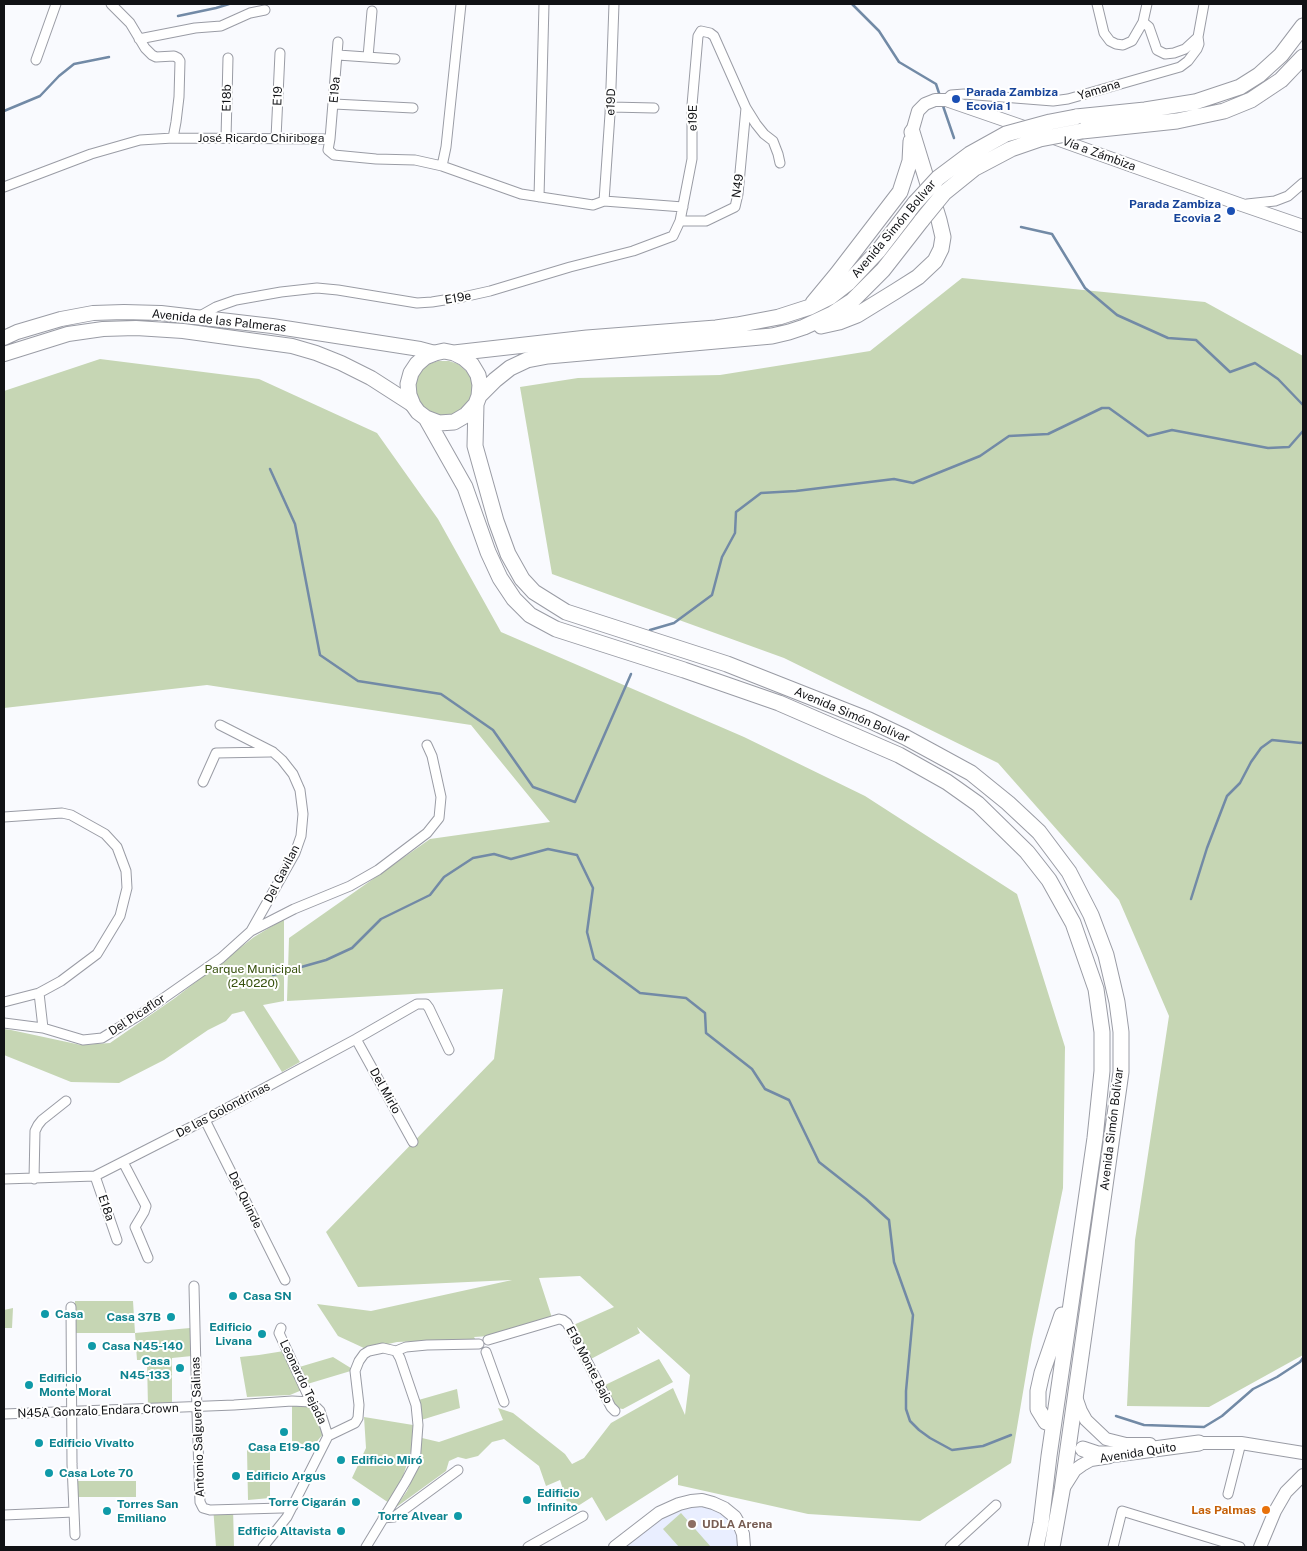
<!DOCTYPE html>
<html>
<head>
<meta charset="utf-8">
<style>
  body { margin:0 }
  #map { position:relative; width:1307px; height:1551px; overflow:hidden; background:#f9fafe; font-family:"Public Sans",sans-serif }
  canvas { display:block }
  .frame { position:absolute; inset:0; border:5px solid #111215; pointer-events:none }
</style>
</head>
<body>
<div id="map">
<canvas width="1307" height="1551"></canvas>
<div class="frame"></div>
</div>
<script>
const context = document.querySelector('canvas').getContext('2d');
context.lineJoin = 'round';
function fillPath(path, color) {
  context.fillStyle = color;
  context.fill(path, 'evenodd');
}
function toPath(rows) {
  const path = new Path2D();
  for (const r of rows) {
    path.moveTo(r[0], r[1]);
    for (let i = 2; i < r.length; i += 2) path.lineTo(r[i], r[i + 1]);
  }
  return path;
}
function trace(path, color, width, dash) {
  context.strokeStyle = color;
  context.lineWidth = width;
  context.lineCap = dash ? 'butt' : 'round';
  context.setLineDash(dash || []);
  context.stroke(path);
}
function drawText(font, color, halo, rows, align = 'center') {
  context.font = font + ' "Public Sans",sans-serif';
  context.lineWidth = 4;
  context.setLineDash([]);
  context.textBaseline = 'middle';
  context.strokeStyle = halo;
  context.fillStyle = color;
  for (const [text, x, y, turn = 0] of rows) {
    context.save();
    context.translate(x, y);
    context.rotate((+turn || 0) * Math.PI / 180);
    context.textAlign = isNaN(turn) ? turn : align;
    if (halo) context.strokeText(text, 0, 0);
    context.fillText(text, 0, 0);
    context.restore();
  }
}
const built = toPath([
  [691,1505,712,1507,731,1520,738,1534,740,1547,623,1547,654,1522]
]);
const green = toPath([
  [962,278,1205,302,1303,356,1303,1355,1209,1407,1127,1406,1135,1240,1169,1016,1119,900,998,763,784,658,552,574,520,387,578,378,720,375,870,351],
  [100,359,259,379,377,433,438,519,501,632,744,737,865,796,1017,894,1065,1047,1063,1188,1032,1339,1011,1463,920,1521,808,1514,678,1485,678,1475,606,1521,592,1497,570,1511,560,1480,546,1486,539,1466,504,1439,492,1442,478,1456,466,1459,458,1457,449,1461,446,1471,395,1508,407,1491,418,1466,422,1438,439,1442,503,1420,498,1408,513,1413,565,1454,572,1464,584,1458,611,1423,673,1388,685,1415,690,1375,637,1327,640,1333,589,1360,569,1327,614,1307,580,1276,539,1278,553,1321,489,1336,474,1337,477,1342,447,1340,397,1342,366,1349,338,1336,317,1304,371,1311,512,1280,358,1287,326,1232,494,1059,503,989,287,1001,289,938,430,839,550,822,471,725,207,685,4,708,4,391],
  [438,361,449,361,458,364,466,371,472,379,474,389,473,399,453,421,417,408,415,379,421,370,429,364],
  [284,919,284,1001,263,1005,300,1062,282,1072,244,1011,232,1014,226,1021,208,1030,164,1060,119,1083,71,1082,4,1055,4,1029,11,1030,81,1045,110,1043,175,998,254,937],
  [75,1301,133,1301,135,1333,190,1328,192,1356,172,1358,172,1407,148,1407,147,1360,137,1360,135,1333,75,1333],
  [13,1308,12,1328,4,1328,4,1310],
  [284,1351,302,1390,290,1395,247,1397,240,1357,259,1355],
  [333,1357,354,1370,304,1385,296,1368],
  [659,1359,673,1382,623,1409,616,1408,603,1386],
  [457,1389,460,1408,418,1421,415,1401],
  [306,1398,325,1432,312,1447,292,1441,292,1403],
  [364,1417,413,1425,411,1451,401,1483,389,1503,352,1478,366,1448],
  [247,1450,270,1450,270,1498,248,1500],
  [75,1481,136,1481,136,1497,77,1497],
  [213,1506,233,1507,234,1547,216,1547],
  [681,1513,711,1547,679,1547,663,1529]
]);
const stream = toPath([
  [852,4,879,31,899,62,936,84,940,96],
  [178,16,216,8,229,4],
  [942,103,954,138],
  [4,111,40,96,59,76,74,64,109,57],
  [1021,227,1052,234,1085,288,1117,315,1168,338,1196,340,1230,372,1255,363,1278,379,1303,405],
  [270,469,295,524,320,655,358,681,441,694,493,730,533,787,575,802,631,674],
  [650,630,674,623,712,595,722,557,735,533,736,512,761,493,796,491,894,479,913,483,980,456,1009,436,1048,434,1102,408,1109,408,1148,436,1172,430,1268,448,1289,447,1303,431],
  [1191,899,1207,848,1227,796,1240,783,1251,762,1261,748,1272,740,1301,743,1303,742],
  [273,975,326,960,352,948,381,919,430,895,444,877,473,858,494,854,511,859,548,849,577,855,593,888,587,932,594,959,640,993,686,998,705,1013,706,1033,752,1069,765,1089,789,1100,819,1162,866,1199,889,1220,894,1262,913,1315,906,1391,906,1409,910,1421,919,1430,930,1438,952,1450,983,1446,1011,1435],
  [1116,1416,1144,1425,1204,1427,1222,1416,1253,1389,1277,1377,1300,1362,1303,1358]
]);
const street = toPath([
  [111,4,130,23,145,48,152,55,156,57,174,56,178,58,180,61,179,97,176,122,173,138],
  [1097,4,1104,33,1110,41,1116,44,1123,45,1132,41,1143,22,1149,27,1157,50,1165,54,1174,53,1185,49,1198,37],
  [1143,22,1147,4],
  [139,39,195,28,221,26,250,13,265,10],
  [338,55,395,59],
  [368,57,372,11],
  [36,60,56,4],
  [946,100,951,95,964,94,1053,101,1068,99,1180,67,1188,61,1197,49,1199,44,1198,37,1204,4],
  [334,104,413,108],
  [611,107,654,108],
  [226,138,228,58],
  [276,138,280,53],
  [330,139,338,42],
  [442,166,446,147,461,4],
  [4,187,91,154,140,140,173,138,330,139,328,150,334,155,376,159,415,160,442,166,521,194,593,205,604,201,683,207],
  [539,197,544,4],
  [604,201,610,114,614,4],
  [1247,204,1275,201,1288,196,1303,183],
  [680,221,706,221,735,207,738,194,746,108],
  [200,316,216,307,236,300,281,292,317,288,338,290,417,303,432,302,463,297,490,291,570,267,633,251,673,236,680,221,692,159,692,105,698,36,701,31,710,33,714,36,746,108,756,124,764,134,773,141,778,154,780,163],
  [203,782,216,753,270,752],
  [4,817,62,813,71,815,105,834,117,847,126,871,127,888,120,916,97,954,61,981,39,993,4,1002],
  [251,931,294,909,350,886,378,870,427,833,439,818,441,797,432,756,427,745],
  [39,993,43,1028],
  [4,1023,43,1028,83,1040,102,1038,141,1014,221,958,251,931,295,853,301,836,303,814,300,790,293,774,282,760,273,752,220,725],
  [356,1039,413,1142],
  [205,1120,285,1280],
  [123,1162,146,1206,144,1212,135,1227,148,1258],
  [95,1176,117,1240],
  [4,1179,95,1176,205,1120,356,1039,417,1004,426,1004,429,1008,449,1050],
  [34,1179,35,1131,38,1125,42,1120,66,1101],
  [194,1286,197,1413,200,1502,203,1508,210,1510,282,1508,293,1506],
  [71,1307,72,1464,75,1535],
  [281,1328,279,1333,311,1402,320,1411,328,1436],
  [488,1340,559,1319,563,1320,567,1323,611,1407,615,1411],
  [486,1352,504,1402],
  [4,1414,234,1405,292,1401,311,1402],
  [328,1436,355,1423,358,1418,359,1405,355,1371,359,1361,364,1354,369,1351,383,1348,396,1351,406,1347,427,1345,479,1344],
  [1228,1494,1241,1443],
  [4,1515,74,1512],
  [383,1518,394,1517,458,1470],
  [263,1547,287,1517,328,1436],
  [366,1547,406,1481,415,1464,418,1425,416,1405,400,1358,396,1351],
  [528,1547,583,1516],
  [950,1547,996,1505],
  [1113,1547,1122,1511,1240,1547]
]);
const secondary = toPath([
  [912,132,918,111,925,104,935,100,946,100,1030,129],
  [1051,137,1239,204,1303,226],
  [1075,1394,1081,1411,1086,1420,1106,1439,1126,1444,1150,1444],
  [1190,1443,1241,1443,1303,1453],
  [1063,1489,1075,1470,1082,1465,1091,1460,1110,1457],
  [615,1547,659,1513,679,1504,691,1501,702,1500,713,1503,724,1508,735,1517,739,1524,743,1534,744,1547],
  [1260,1547,1275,1511,1286,1492,1303,1475]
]);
const primary = toPath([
  [4,338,17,332,61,319,93,313,124,312,161,313,272,326,420,349,435,353],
  [4,354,68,334,103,329,136,328,183,331,292,346,316,353,341,363,371,378,413,405]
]);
const highway = toPath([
  [1076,117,1145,110,1195,102,1240,87,1259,75,1281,55,1303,26],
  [1082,131,1177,121,1224,111,1251,100,1281,80,1303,57],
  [813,303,837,274,900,192,910,161,911,141],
  [821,326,839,322,857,315,896,291,918,277,935,261,941,249,943,237,939,220,912,132],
  [454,353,587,338,716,328,737,325,779,317,810,307,830,297,848,283,879,250,915,203],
  [479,396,495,380,510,368,527,360,548,356,772,336,789,332,804,327,832,314,852,301,883,270,922,220],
  [476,404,466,415,454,422,439,423,426,418,418,412,413,405,409,395,408,384,411,373,417,364,425,357,435,353,444,351,454,353,464,358,472,365,478,375,480,385,479,396,476,404,475,446,496,521,508,554,522,579,534,592,566,612,727,664,869,720,905,737,971,773,1008,803,1039,832,1069,872,1091,915,1106,955,1117,1002,1121,1032,1121,1072,1062,1491,1052,1547],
  [426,418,465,487,488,552,500,578,514,599,530,615,556,629,684,670,779,703,899,755,947,782,978,804,1027,852,1049,880,1073,923,1096,989,1102,1032,1102,1071,1095,1138,1049,1456,1041,1523,1036,1547],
  [1046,1422,1038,1409,1038,1391,1042,1373,1062,1315],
  [1083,1449,1098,1454,1117,1454,1199,1443]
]);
const highwayBridge = toPath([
  [915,203,938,178,970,154,1006,134,1050,122,1076,117],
  [922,220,944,193,975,168,1011,149,1040,139,1082,131]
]);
const markers = [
  [956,99,5,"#1a4fb4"],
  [1231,211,5,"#1a4fb4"],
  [233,1296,5,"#0f9aa8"],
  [45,1314,5,"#0f9aa8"],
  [171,1317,5,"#0f9aa8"],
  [262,1334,5,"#0f9aa8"],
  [92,1346,5,"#0f9aa8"],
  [180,1368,5,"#0f9aa8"],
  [29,1385,5,"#0f9aa8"],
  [284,1432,5,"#0f9aa8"],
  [39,1443,5,"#0f9aa8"],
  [341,1460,5,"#0f9aa8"],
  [49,1473,5,"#0f9aa8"],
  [236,1476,5,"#0f9aa8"],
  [527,1500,5,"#0f9aa8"],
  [356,1502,5,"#0f9aa8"],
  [1266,1510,5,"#e8710a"],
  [107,1511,5,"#0f9aa8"],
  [458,1516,5,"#0f9aa8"],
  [692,1524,5,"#8d6e63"],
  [341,1531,5,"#0f9aa8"]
];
const streetNames = [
  ["E19a",335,90,-85],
  ["Yamana",1099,90,-17],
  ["E19",278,96,-88],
  ["E18b",227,98,-89],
  ["e19D",611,102,-88],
  ["e19E",693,118,-89],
  ["José Ricardo Chiriboga",261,138],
  ["Vía a Zámbiza",1099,154,20],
  ["N49",738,186,-82],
  ["Avenida Simón Bolívar",894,229,-50],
  ["E19e",458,298,-10],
  ["Avenida de las Palmeras",219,321,6],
  ["Avenida Simón Bolívar",852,715,23],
  ["Del Gavilan",282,874,-63],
  ["Del Picaflor",137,1015,-33],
  ["Del Mirlo",385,1091,61],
  ["De las Golondrinas",223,1110,-28],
  ["Avenida Simón Bolívar",1112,1129,-83],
  ["Del Quinde",245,1200,64],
  ["E18a",106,1208,71],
  ["E19 Monte Bajo",589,1365,62],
  ["Leonardo Tejada",303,1382,64],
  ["N45A Gonzalo Endara Crown",98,1411,-2],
  ["Antonio Salguero Salinas",198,1427,-92],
  ["Avenida Quito",1138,1453,-9]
];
const transitNames = [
  ["Parada Zambiza",966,92],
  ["Ecovia 1",966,106],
  ["Parada Zambiza",1221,204,"right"],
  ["Ecovia 2",1221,218,"right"]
];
const parkNames = [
  ["Parque Municipal",253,969],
  ["(240220)",253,983]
];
const cultureNames = [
  ["Casa SN",243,1296],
  ["Casa",55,1314],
  ["Casa 37B",161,1317,"right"],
  ["Edificio",252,1327,"right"],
  ["Livana",252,1341,"right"],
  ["Casa N45-140",102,1346],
  ["Casa",170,1361,"right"],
  ["N45-133",170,1375,"right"],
  ["Edificio",39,1378],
  ["Monte Moral",39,1392],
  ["Edificio Vivalto",49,1443],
  ["Casa E19-80",284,1447,"center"],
  ["Edificio Miró",351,1460],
  ["Casa Lote 70",59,1473],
  ["Edificio Argus",246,1476],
  ["Edificio",537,1493],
  ["Infinito",537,1507],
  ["Torre Cigarán",346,1502,"right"],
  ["Torres San",117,1504],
  ["Emiliano",117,1518],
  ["Torre Alvear",448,1516,"right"],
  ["Edficio Altavista",331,1531,"right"]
];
const foodNames = [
  ["Las Palmas",1256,1510]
];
const educationNames = [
  ["UDLA Arena",702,1524]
];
fillPath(built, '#e9eeff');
fillPath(green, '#c6d6b4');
trace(stream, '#728aa6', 2.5);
trace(street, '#9a9ca5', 11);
trace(secondary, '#9a9ca5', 14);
trace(primary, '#9a9ca5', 16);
trace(highway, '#9a9ca5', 17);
trace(street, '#fff', 9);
trace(secondary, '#fff', 12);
trace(primary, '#fff', 14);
trace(highway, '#fff', 15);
trace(highwayBridge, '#9a9ca5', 17, []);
trace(highwayBridge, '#fff', 15);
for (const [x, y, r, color] of markers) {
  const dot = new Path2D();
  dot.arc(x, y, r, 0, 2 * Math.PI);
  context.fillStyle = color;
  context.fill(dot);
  trace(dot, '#fff', 2);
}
drawText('12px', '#111215', '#fff', streetNames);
drawText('bold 12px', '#164399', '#fff', transitNames, 'left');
drawText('12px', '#37510d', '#fff', parkNames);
drawText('bold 12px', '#0d838f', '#fff', cultureNames, 'left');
drawText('bold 12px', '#c56008', '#fff', foodNames, 'right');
drawText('bold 12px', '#785e54', '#fff', educationNames, 'left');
</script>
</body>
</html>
